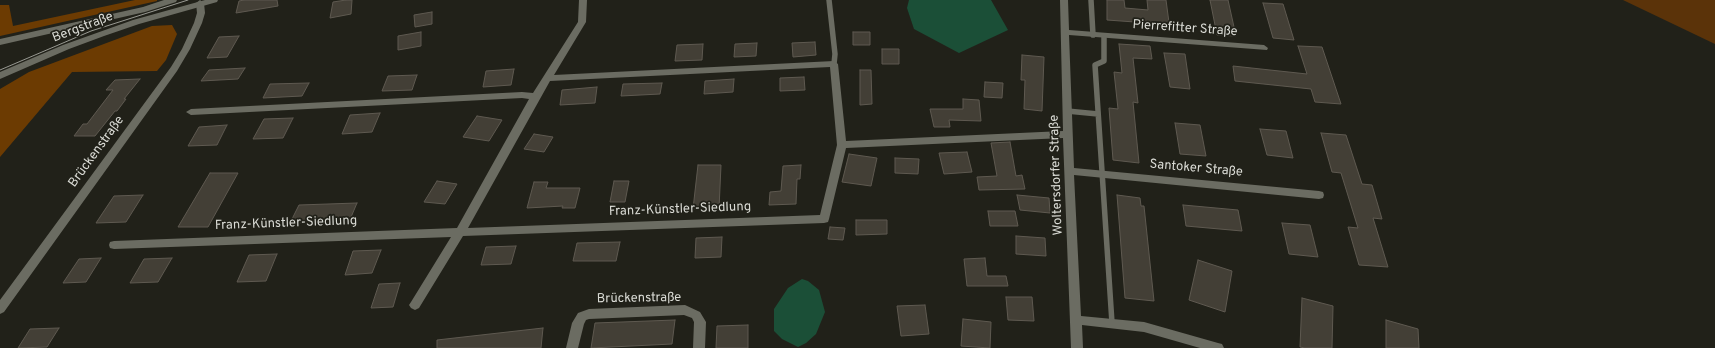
<!DOCTYPE html>
<html>
<head>
<meta charset="utf-8">
<style>
  body { margin:0 }
  canvas { display:block; background:#212119 }
</style>
</head>
<body>
<canvas width="1715" height="348"></canvas>
<script>
const context = document.querySelector('canvas').getContext('2d');
context.lineJoin = 'round';
function fillPath(path, color) {
  context.fillStyle = color;
  context.fill(path, 'evenodd');
}
function toPath(rows) {
  const path = new Path2D();
  for (const r of rows) {
    path.moveTo(r[0], r[1]);
    for (let i = 2; i < r.length; i += 2) path.lineTo(r[i], r[i + 1]);
  }
  return path;
}
function trace(path, color, width, dash) {
  context.strokeStyle = color;
  context.lineWidth = width;
  context.lineCap = dash ? 'butt' : 'round';
  context.setLineDash(dash || []);
  context.stroke(path);
}
function drawText(font, color, halo, rows, align = 'center') {
  context.font = font + ' Overpass,sans-serif';
  context.lineWidth = 3.5;
  context.setLineDash([]);
  context.textBaseline = 'middle';
  context.strokeStyle = halo;
  context.fillStyle = color;
  for (const [text, x, y, turn = 0] of rows) {
    context.save();
    context.translate(x, y);
    context.rotate((+turn || 0) * Math.PI / 180);
    context.textAlign = isNaN(turn) ? turn : align;
    if (halo) context.strokeText(text, 0, 0);
    context.fillText(text, 0, 0);
    context.restore();
  }
}
const green = toPath([
  [1623,0,1715,0,1715,44]
]);
const forest = toPath([
  [135,0,157,0,157,1,0,36,0,5,9,5,13,26],
  [172,25,177,34,166,60,157,71,72,72,0,157,0,89,29,72,152,26]
]);
const water = toPath([
  [909,0,991,0,1008,30,959,53,914,29,907,8],
  [802,279,808,281,819,290,825,312,816,334,806,343,798,347,782,339,774,331,774,309,788,288]
]);
const building = toPath([
  [244,0,277,0,278,6,236,13,239,1,244,0],
  [346,0,352,0,351,14,330,18,333,2,346,0],
  [1107,0,1124,0,1125,8,1148,10,1147,0,1166,0,1170,30,1150,28,1149,23,1107,20,1107,0],
  [1210,0,1228,0,1236,36,1217,35,1210,0],
  [1263,3,1283,4,1294,40,1273,38,1263,3],
  [432,12,432,24,415,27,414,15,432,12],
  [421,32,421,46,398,50,398,36,421,32],
  [853,32,870,32,870,45,853,45,853,32],
  [239,36,227,57,207,58,219,37,239,36],
  [815,42,816,55,793,57,792,43,815,42],
  [757,43,756,56,734,57,735,44,757,43],
  [703,44,702,60,675,61,677,45,703,44],
  [1119,44,1150,46,1152,59,1133,58,1138,103,1133,102,1139,163,1113,160,1109,108,1118,109,1114,72,1122,73,1119,44],
  [1298,46,1322,47,1341,104,1315,102,1311,89,1235,81,1233,66,1307,74,1298,46],
  [882,49,899,49,899,64,882,64,882,49],
  [1164,53,1185,54,1190,89,1170,87,1164,53],
  [1022,55,1044,57,1042,111,1024,109,1025,80,1021,80,1022,55],
  [245,68,238,79,201,81,209,70,245,68],
  [514,69,511,85,483,87,486,71,514,69],
  [860,70,871,70,872,104,860,105,860,70],
  [417,75,412,90,382,91,388,76,417,75],
  [804,77,805,90,780,91,780,78,804,77],
  [140,79,124,99,126,99,117,111,115,111,95,136,74,136,83,124,87,124,113,90,106,90,115,80,140,79],
  [734,79,733,92,704,94,705,81,734,79],
  [985,82,1003,83,1002,98,984,97,985,82],
  [309,83,302,96,263,98,270,84,309,83],
  [662,83,660,94,621,96,623,84,662,83],
  [597,87,595,103,560,105,562,90,597,87],
  [963,99,979,100,981,121,949,120,950,127,934,127,930,109,963,109,963,99],
  [380,113,372,132,342,134,350,115,380,113],
  [477,116,502,120,489,141,463,137,477,116],
  [293,118,283,138,253,139,264,119,293,118],
  [1175,123,1200,125,1206,156,1180,154,1175,123],
  [227,125,217,145,188,146,199,127,227,125],
  [1260,129,1286,131,1293,158,1267,155,1260,129],
  [1321,133,1346,135,1362,184,1372,185,1382,219,1373,218,1388,267,1359,265,1348,227,1358,228,1341,173,1332,172,1321,133],
  [534,134,553,137,544,152,524,149,534,134],
  [1010,142,1016,176,1022,175,1025,189,979,190,977,177,997,176,991,143,1010,142],
  [967,152,972,172,944,174,939,153,967,152],
  [849,154,877,158,871,186,842,182,849,154],
  [895,158,919,159,918,174,895,173,895,158],
  [698,165,721,165,719,209,693,209,698,165],
  [801,165,800,179,797,179,796,204,769,205,770,192,781,191,783,166,801,165],
  [210,173,238,173,208,227,178,227,210,173],
  [437,181,457,184,445,204,424,202,437,181],
  [614,181,629,181,625,202,610,202,614,181],
  [534,182,548,182,546,188,580,188,575,208,562,208,563,206,527,208,534,182],
  [143,195,126,222,96,223,114,196,143,195],
  [1017,195,1049,198,1050,213,1020,210,1017,195],
  [1117,195,1140,198,1141,206,1144,206,1154,301,1125,298,1117,195],
  [357,203,349,222,290,223,299,205,357,203],
  [1183,205,1238,210,1242,231,1186,226,1183,205],
  [988,211,1015,211,1018,226,990,226,988,211],
  [856,220,887,220,887,234,856,235,856,220],
  [1282,223,1310,225,1318,257,1289,254,1282,223],
  [830,227,845,228,843,240,828,239,830,227],
  [1016,236,1045,238,1046,256,1016,254,1016,236],
  [722,237,721,257,695,258,696,238,722,237],
  [620,242,616,261,573,261,577,243,620,242],
  [516,246,511,264,481,265,486,247,516,246],
  [381,250,372,273,345,275,353,251,381,250],
  [277,254,266,281,237,282,249,255,277,254],
  [101,258,86,282,63,283,79,259,101,258],
  [172,258,158,282,130,283,144,259,172,258],
  [985,258,987,276,1006,276,1008,286,967,286,964,259,985,258],
  [1198,260,1232,271,1225,312,1189,300,1198,260],
  [400,283,393,307,371,308,379,284,400,283],
  [1006,297,1032,297,1034,321,1008,320,1006,297],
  [1302,298,1333,306,1332,348,1305,348,1300,347,1302,298],
  [925,305,929,334,901,336,897,306,925,305],
  [963,319,991,322,990,348,961,346,963,319],
  [675,320,672,344,591,348,595,323,675,320],
  [1386,320,1418,329,1419,348,1386,348,1386,320],
  [748,325,748,348,716,348,717,326,748,325],
  [59,328,47,347,18,348,30,329,59,328],
  [543,328,541,348,437,348,437,340,543,328]
]);
const lane = toPath([
  [829,0,835,54,834,64],
  [1091,0,1093,35],
  [1104,36,1104,61,1095,65,1112,323],
  [1067,111,1098,114]
]);
const street = toPath([
  [164,0,177,0,176,2,145,12,0,45,0,39,143,7,164,0],
  [200,0,204,3,205,13,202,23,190,49,177,71,4,312,0,314,0,300,171,67,182,49,194,23,197,13,196,3,200,0],
  [579,0,587,0,586,22,554,75,834,61,838,64,846,141,1063,131,1060,0,1068,0,1069,30,1264,45,1268,48,1267,50,1069,35,1074,168,1319,191,1323,192,1324,195,1323,198,1319,199,1074,175,1081,316,1144,322,1218,343,1222,344,1224,348,1200,348,1144,332,1082,325,1083,348,1071,348,1063,138,846,148,829,219,828,222,824,223,463,236,419,308,415,310,411,308,409,305,411,302,451,237,114,249,110,248,109,245,110,242,114,241,457,228,529,99,522,98,191,115,186,112,191,109,522,92,533,93,578,22,579,0],
  [830,67,837,145,820,215,468,228,550,81,830,67],
  [685,305,700,312,706,322,705,348,693,348,694,322,692,318,684,315,589,319,586,320,584,324,578,348,566,348,572,323,578,313,589,309,685,305]
]);
const secondary = toPath([
  [205,0,218,0,217,2,139,24,104,36,69,49,0,79,0,72,63,45,133,20,205,0]
]);
const tram = toPath([
  [0,70,91,31,188,0]
]);
const streetNames = [
  ["Bergstraße",83,28,-21],
  ["Pierrefitter Straße",1185,29,4],
  ["Brückenstraße",97,152,-54],
  ["Santoker Straße",1196,169,5],
  ["Woltersdorfer Straße",1057,175,-92],
  ["Franz-Künstler-Siedlung",680,210,-2],
  ["Franz-Künstler-Siedlung",286,224,-2],
  ["Brückenstraße",639,299,-1]
];
fillPath(green, '#5b3309');
fillPath(forest, '#6c3b02');
fillPath(water, '#1b4f37');
fillPath(building, '#433f36');
trace(building, '#5e5950', 1);
trace(lane, '#6b6c62', 5.5);
fillPath(street, '#6b6c62');
fillPath(secondary, '#6b6c62');
trace(tram, '#989992', 1);
drawText('13px', '#dadbd5', '#212119', streetNames);
</script>
</body>
</html>
